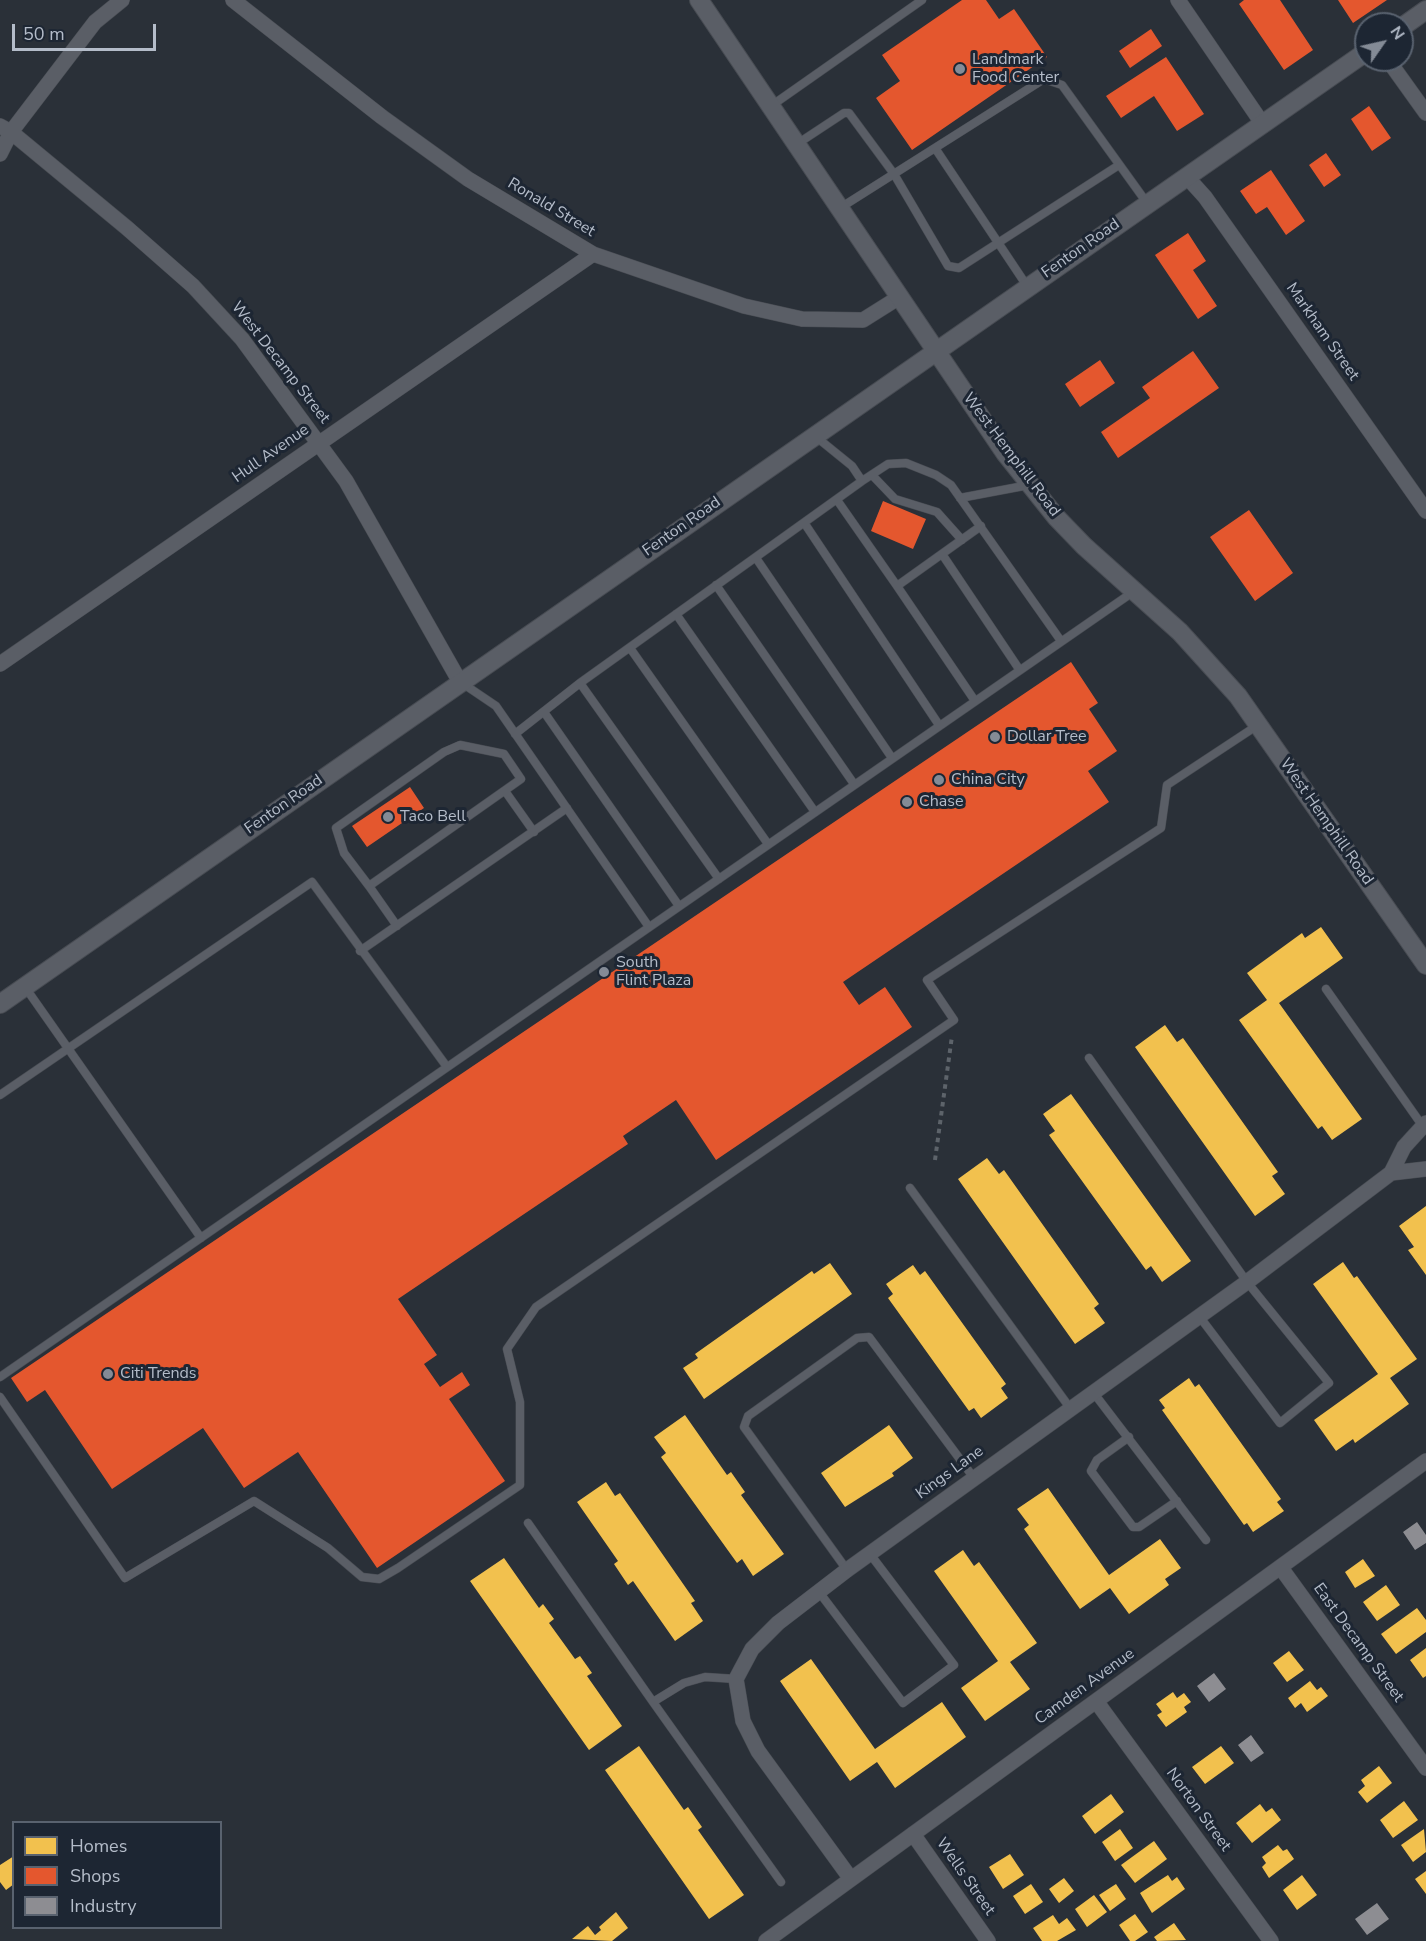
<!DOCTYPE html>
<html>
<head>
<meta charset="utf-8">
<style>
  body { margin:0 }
  #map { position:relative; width:1426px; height:1941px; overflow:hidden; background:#2a3038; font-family:"Nunito Sans",sans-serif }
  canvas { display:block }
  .legend { position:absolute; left:12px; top:1821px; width:210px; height:108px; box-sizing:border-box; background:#1d2633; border:2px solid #59626f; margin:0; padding:8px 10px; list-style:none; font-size:18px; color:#b4bcc9 }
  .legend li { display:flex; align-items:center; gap:12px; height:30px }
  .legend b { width:30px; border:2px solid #59626f }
  .north { position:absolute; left:1354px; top:12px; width:60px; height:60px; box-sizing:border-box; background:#1d2633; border:2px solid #59626f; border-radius:50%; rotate:56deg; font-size:16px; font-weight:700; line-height:24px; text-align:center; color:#b4bcc9 }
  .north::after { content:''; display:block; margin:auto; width:21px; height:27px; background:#848b96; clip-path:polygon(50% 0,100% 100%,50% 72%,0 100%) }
  .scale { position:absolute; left:12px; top:24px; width:144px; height:27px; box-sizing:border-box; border:3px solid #b4bcc9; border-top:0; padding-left:8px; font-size:18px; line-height:21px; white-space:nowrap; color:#b4bcc9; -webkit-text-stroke:4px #1d2633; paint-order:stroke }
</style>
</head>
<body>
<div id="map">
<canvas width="1426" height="1941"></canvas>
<ul class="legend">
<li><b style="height:16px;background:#f2c14e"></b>Homes</li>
<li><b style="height:16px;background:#e4572e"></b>Shops</li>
<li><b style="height:16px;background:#8d8d92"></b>Industry</li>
</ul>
<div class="north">N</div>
<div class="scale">50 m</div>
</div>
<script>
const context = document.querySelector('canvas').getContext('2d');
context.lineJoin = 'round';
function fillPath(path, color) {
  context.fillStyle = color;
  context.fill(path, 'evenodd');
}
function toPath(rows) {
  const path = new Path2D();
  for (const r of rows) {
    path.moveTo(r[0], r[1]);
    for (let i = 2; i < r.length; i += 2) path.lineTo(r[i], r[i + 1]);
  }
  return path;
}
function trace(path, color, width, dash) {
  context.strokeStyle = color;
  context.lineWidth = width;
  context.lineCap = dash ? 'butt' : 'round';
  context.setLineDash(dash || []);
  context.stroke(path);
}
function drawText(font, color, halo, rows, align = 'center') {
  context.font = font + ' "Nunito Sans",sans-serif';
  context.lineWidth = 6;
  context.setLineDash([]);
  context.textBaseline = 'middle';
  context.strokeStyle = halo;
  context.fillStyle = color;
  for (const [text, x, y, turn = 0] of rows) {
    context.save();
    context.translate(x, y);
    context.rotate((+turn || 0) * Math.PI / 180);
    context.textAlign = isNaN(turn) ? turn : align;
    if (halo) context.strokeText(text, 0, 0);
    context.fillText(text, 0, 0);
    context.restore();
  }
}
const homes = toPath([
  [1321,927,1343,958,1279,1003,1362,1119,1332,1140,1322,1126,1318,1129,1239,1020,1267,1000,1247,973,1302,933,1305,938],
  [1165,1025,1177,1042,1183,1038,1278,1172,1272,1176,1285,1194,1255,1216,1135,1047],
  [1071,1094,1191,1261,1162,1282,1151,1266,1146,1270,1049,1135,1055,1131,1043,1114],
  [987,1158,999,1174,1004,1170,1099,1304,1094,1308,1105,1323,1075,1344,958,1179],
  [1426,1206,1426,1275,1408,1250,1414,1247,1399,1226],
  [1343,1262,1354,1278,1357,1276,1417,1359,1390,1378,1409,1404,1355,1443,1353,1439,1336,1451,1314,1420,1378,1374,1313,1284],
  [830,1263,852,1294,704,1399,683,1368,698,1358,695,1354,812,1271,814,1274],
  [913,1265,920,1275,925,1271,1006,1384,1001,1388,1008,1398,981,1418,974,1408,969,1411,888,1298,893,1294,886,1284],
  [1189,1378,1195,1387,1199,1384,1281,1499,1277,1502,1284,1511,1253,1532,1247,1523,1244,1525,1162,1410,1165,1408,1159,1400],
  [685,1415,727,1475,731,1472,745,1492,741,1495,784,1554,753,1576,742,1559,737,1563,661,1457,666,1453,654,1437],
  [889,1425,913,1458,892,1473,894,1476,845,1507,821,1473],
  [606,1482,615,1496,620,1493,695,1601,691,1603,703,1621,675,1641,633,1581,628,1585,614,1564,618,1561,577,1502],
  [1048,1488,1109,1575,1160,1539,1181,1568,1165,1579,1169,1585,1129,1614,1110,1588,1080,1609,1024,1529,1029,1525,1017,1509],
  [963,1550,974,1566,979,1562,1037,1643,1010,1662,1030,1689,985,1721,961,1688,998,1661,934,1571],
  [504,1558,539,1608,543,1604,554,1619,549,1623,575,1659,580,1656,592,1673,587,1676,622,1726,589,1750,470,1581],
  [1363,1559,1375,1576,1355,1588,1345,1572],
  [1386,1585,1400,1605,1377,1621,1363,1602],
  [1417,1608,1426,1620,1426,1632,1396,1654,1381,1634],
  [1426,1648,1426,1676,1423,1678,1410,1660],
  [1289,1651,1304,1670,1287,1682,1273,1663],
  [811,1659,875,1749,942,1702,966,1737,895,1788,877,1762,850,1781,780,1681],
  [1310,1681,1317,1690,1321,1687,1328,1696,1307,1712,1301,1703,1295,1708,1288,1698],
  [1173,1692,1177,1698,1184,1693,1191,1702,1184,1707,1187,1712,1166,1727,1157,1715,1162,1712,1156,1704],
  [639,1746,684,1810,688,1807,702,1827,698,1830,744,1895,709,1919,605,1770],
  [1221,1746,1234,1763,1205,1784,1192,1767],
  [1379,1766,1392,1783,1367,1803,1358,1792,1365,1786,1361,1780],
  [1111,1794,1124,1812,1095,1834,1082,1816],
  [1404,1801,1418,1820,1393,1838,1380,1820],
  [1260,1804,1266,1812,1272,1808,1281,1820,1252,1843,1236,1823],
  [1120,1829,1133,1848,1115,1861,1102,1842],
  [1424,1829,1426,1852,1413,1862,1401,1845],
  [1154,1841,1167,1859,1135,1883,1121,1865],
  [1278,1845,1283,1851,1287,1849,1294,1859,1269,1878,1262,1867,1266,1863,1262,1857],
  [1010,1854,1024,1875,1003,1889,989,1867],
  [14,1856,14,1884,6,1890,0,1882,0,1865],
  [1426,1871,1426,1894,1415,1879],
  [1168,1875,1172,1881,1177,1877,1185,1889,1152,1913,1140,1893],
  [1302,1875,1317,1895,1297,1910,1283,1890],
  [1064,1878,1074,1891,1059,1903,1049,1889],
  [1031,1884,1043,1902,1025,1914,1013,1896],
  [1116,1884,1126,1899,1110,1911,1099,1895],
  [1094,1895,1107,1912,1087,1927,1075,1909],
  [616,1912,628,1928,612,1941,572,1939,588,1926,595,1935,601,1930,599,1927],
  [1135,1914,1148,1932,1135,1941,1130,1941,1119,1925],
  [1053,1915,1059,1924,1067,1918,1076,1930,1057,1941,1042,1941,1033,1928],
  [1174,1923,1186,1940,1157,1941,1154,1937]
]);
const shops = toPath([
  [962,0,986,0,999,19,1014,9,1047,57,912,150,876,98,900,81,882,55],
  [1244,0,1280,0,1313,50,1284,70,1239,4],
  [1338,0,1387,0,1353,23],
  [1151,29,1162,46,1130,68,1119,51],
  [1166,57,1204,114,1177,131,1154,96,1121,118,1106,96],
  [1369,106,1391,138,1372,151,1351,119],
  [1326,153,1341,175,1324,187,1309,165],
  [1271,170,1305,221,1286,235,1267,207,1256,214,1240,191],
  [1188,233,1206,261,1193,270,1217,306,1198,319,1155,255],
  [1193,351,1219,388,1118,458,1101,432,1150,398,1142,387],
  [1100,360,1115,383,1080,407,1065,384],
  [883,501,926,519,913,549,871,531],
  [1249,510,1293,573,1255,601,1210,537],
  [1071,662,1098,703,1089,709,1117,751,1088,771,1109,802,843,982,859,1005,885,987,912,1027,716,1160,676,1100,623,1136,628,1144,398,1299,437,1355,424,1364,440,1387,462,1372,470,1385,449,1399,505,1481,377,1568,298,1452,244,1488,203,1428,112,1489,45,1390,27,1402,11,1378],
  [410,787,424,808,367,847,352,826]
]);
const industry = toPath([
  [1417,1522,1426,1535,1426,1543,1415,1550,1403,1532],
  [1214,1673,1226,1689,1209,1702,1197,1686],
  [1251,1735,1264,1753,1251,1762,1238,1745],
  [1377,1903,1389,1919,1367,1935,1355,1919]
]);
const path = toPath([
  [935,1160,952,1036]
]);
const service = toPath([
  [771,106,922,0],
  [797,144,844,113,849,113,894,174,948,266,959,268,1119,165],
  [935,148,1027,286],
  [840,208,1044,79,1062,85,1147,203],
  [872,475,895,499,937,512,962,540],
  [862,481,888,464,906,463,936,475,951,485,1061,641],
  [960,498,1029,485],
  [837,500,897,586],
  [805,524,939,725],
  [942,554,1019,669],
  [756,558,892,758],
  [716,585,854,784],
  [676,614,815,812],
  [630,648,768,844],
  [462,683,496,706,649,927],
  [580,683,719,879],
  [975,701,897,586,981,526],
  [544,712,679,906],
  [515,734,580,683,862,481,852,466,815,436],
  [505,791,534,832],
  [369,886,344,853,336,828,444,752,460,745,504,754,521,779,369,886,397,926],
  [360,951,567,808],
  [25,987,201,1238],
  [1326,989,1424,1128],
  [1089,1058,1247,1282,1329,1383,1280,1423,1199,1316],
  [0,1095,312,882,447,1067],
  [910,1188,1070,1408],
  [0,1377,1133,592],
  [1093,1392,1206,1540],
  [0,1397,125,1578,254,1501,328,1548,362,1577,379,1579,398,1568,520,1485,520,1402,507,1349,536,1307,954,1020,927,980,1161,828,1167,785,1258,725],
  [1129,1437,1097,1460,1091,1471,1133,1527,1139,1527,1177,1501],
  [528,1523,653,1702,684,1683,705,1677,736,1679],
  [847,1570,744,1427,748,1416,857,1338,869,1337,974,1478],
  [819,1592,903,1703,954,1665,870,1554],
  [653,1702,781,1882]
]);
const minor = toPath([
  [233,0,382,117,468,179,593,254,744,306,802,319,863,320,898,298],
  [1178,0,1262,123],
  [1388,60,1426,113],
  [0,126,11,132,127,228,193,286,242,339,346,481,460,682],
  [0,154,11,132,95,22,122,0],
  [1186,176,1205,197,1426,511],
  [0,664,593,254],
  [1391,1173,1426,1169],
  [1281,1568,1426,1768],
  [1096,1701,1271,1941],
  [913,1834,988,1941],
  [851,1879,758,1751,743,1721,736,1679,752,1649,778,1623,847,1570,1247,1282,1391,1173,1404,1147,1426,1123],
  [766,1941,1426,1461]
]);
const tertiary = toPath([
  [699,0,1005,453,1056,517,1084,546,1180,632,1238,696,1426,965],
  [1402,27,1426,10],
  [0,1004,1366,52]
]);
const markers = [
  [960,69,6,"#848b96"],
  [995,737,6,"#848b96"],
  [939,780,6,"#848b96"],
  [907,802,6,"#848b96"],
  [388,817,6,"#848b96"],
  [604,972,6,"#848b96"],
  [108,1374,6,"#848b96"]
];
const poiNames = [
  ["Landmark",972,60],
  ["Food Center",972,78],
  ["Dollar Tree",1007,737],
  ["China City",951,780],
  ["Chase",919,802],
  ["Taco Bell",400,817],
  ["South",616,963],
  ["Flint Plaza",616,981],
  ["Citi Trends",120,1374]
];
const streetNames = [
  ["Ronald Street",551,208,31],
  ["Fenton Road",1081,249,-35],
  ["Markham Street",1322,332,55],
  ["West Decamp Street",280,363,52],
  ["Hull Avenue",271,454,-35],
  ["West Hemphill Road",1011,455,53],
  ["Fenton Road",682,527,-35],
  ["Fenton Road",284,805,-35],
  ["West Hemphill Road",1326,822,55],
  ["Kings Lane",950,1473,-36],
  ["East Decamp Street",1358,1643,54],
  ["Camden Avenue",1085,1687,-36],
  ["Norton Street",1198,1810,54],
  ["Wells Street",965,1877,55]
];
fillPath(homes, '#f2c14e');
fillPath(shops, '#e4572e');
fillPath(industry, '#8d8d92');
trace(service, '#484c53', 9);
trace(minor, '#484c53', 16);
trace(tertiary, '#484c53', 20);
trace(path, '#5d636a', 4, [4.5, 4.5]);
trace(service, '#5a5e66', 8);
trace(minor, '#5a5e66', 15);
trace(tertiary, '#5a5e66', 18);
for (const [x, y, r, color] of markers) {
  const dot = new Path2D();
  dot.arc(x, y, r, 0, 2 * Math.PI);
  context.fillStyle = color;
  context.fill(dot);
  trace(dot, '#1d2633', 2);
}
drawText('16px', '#b4bcc9', '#1d2633', poiNames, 'left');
drawText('16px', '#b4bcc9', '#1d2633', streetNames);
</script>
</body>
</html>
